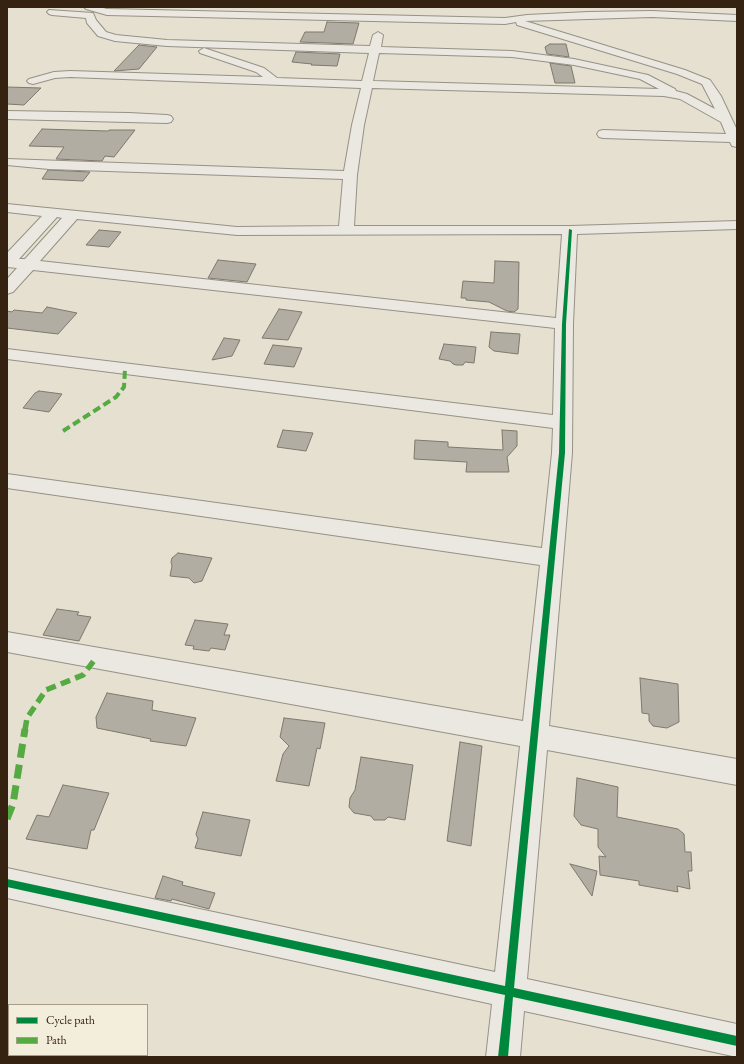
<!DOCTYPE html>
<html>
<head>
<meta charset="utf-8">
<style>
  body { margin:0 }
  #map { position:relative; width:744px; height:1064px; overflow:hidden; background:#e5e0d0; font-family:"EB Garamond",serif }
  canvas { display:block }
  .frame { position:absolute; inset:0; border:8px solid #362210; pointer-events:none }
  .legend { position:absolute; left:8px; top:1004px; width:140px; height:52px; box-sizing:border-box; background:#f3eddb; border:1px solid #a79c8a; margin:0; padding:5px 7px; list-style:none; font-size:12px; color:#362210 }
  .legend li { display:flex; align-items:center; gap:8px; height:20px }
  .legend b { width:20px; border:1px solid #a79c8a }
</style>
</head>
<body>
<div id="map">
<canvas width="744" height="1064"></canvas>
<div class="frame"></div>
<ul class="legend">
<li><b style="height:5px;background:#00873e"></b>Cycle path</li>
<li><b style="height:5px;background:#55aa42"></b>Path</li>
</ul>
</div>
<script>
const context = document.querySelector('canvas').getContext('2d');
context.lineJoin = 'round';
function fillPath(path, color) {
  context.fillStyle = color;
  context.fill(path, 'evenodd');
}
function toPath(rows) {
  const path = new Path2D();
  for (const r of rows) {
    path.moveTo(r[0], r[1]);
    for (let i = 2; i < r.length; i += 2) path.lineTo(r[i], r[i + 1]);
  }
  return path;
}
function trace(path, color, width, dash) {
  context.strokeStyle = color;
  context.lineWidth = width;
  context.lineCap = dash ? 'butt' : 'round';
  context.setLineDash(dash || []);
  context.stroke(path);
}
const building = toPath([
  [327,22,359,23,353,44,300,42,305,32,324,32,327,22],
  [550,44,566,44,569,57,547,54,545,47,550,44],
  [139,45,157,47,139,69,114,71,139,45],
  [296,52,340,54,337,66,311,65,312,64,292,62,296,52],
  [550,63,571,66,575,83,555,83,550,63],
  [7,87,41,88,24,105,7,104,7,87],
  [42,129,108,131,109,130,135,130,114,157,105,156,102,161,56,159,64,147,29,146,42,129],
  [48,170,49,170,90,172,83,181,42,179,48,170],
  [99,230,121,232,109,247,86,245,99,230],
  [218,260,256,264,247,282,208,278,218,260],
  [495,261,519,262,518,309,514,312,507,311,489,302,466,300,466,298,461,298,463,281,494,283,495,261],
  [47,307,77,313,58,334,7,328,7,311,12,312,14,310,42,313,47,307],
  [279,309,302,312,288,340,262,338,279,309],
  [491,332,520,334,518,354,494,351,489,347,491,332],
  [224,338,240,340,232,356,212,360,224,338],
  [444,344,476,347,474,363,465,362,463,365,456,365,453,364,450,361,439,359,444,344],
  [273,345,302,348,294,367,264,364,273,345],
  [39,391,62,394,49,412,23,408,35,393,39,391],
  [283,430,313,433,306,451,277,447,283,430],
  [502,430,517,431,517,446,507,457,509,472,466,472,467,462,414,459,415,440,448,442,448,447,503,450,502,430],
  [178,553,212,558,202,581,194,583,189,578,170,576,172,566,171,562,172,558,178,553],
  [57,609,79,612,77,615,91,617,79,641,43,635,57,609],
  [195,620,228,624,224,635,230,635,225,650,211,648,209,651,193,649,194,646,185,645,195,620],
  [640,678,678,684,679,722,667,728,653,726,649,721,649,714,642,713,640,678],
  [107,693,153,701,152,710,196,718,186,746,150,741,151,739,97,728,96,717,107,693],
  [284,718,325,723,320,749,317,748,309,786,276,781,283,754,289,746,280,737,284,718],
  [460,742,482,746,471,846,447,841,460,742],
  [361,757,413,765,405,820,388,817,385,820,374,820,371,816,354,813,349,807,350,798,355,790,361,757],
  [577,778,618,787,617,817,678,829,684,834,685,852,691,852,692,871,688,871,690,889,677,886,678,892,639,885,639,881,600,875,599,856,606,857,598,847,598,829,581,825,574,816,577,778],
  [63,785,109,793,94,830,91,830,87,849,26,839,37,815,49,817,63,785],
  [203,812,250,820,241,856,195,848,198,839,196,834,203,812],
  [570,864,597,871,592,896,570,864],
  [163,876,183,882,182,885,215,893,209,909,172,899,171,901,155,898,163,876]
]);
const street = toPath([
  [84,7,100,7,107,9,505,18,527,15,588,12,652,11,737,15,737,21,652,17,525,21,685,70,710,80,721,96,737,130,737,147,732,146,730,142,603,138,599,137,597,134,599,131,603,130,726,134,721,122,680,99,664,96,372,88,364,125,357,175,354,226,570,226,737,221,737,229,577,234,573,324,572,453,549,726,737,759,737,785,547,750,527,979,737,1024,737,1057,524,1011,520,1057,486,1057,492,1004,7,898,7,868,495,972,520,746,7,652,7,632,523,721,540,565,7,488,7,474,542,548,552,453,553,428,7,359,7,349,553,415,555,328,33,270,13,292,7,294,7,279,17,268,7,267,7,253,42,216,7,212,7,204,237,227,339,226,343,179,49,169,7,165,7,159,344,171,352,125,361,88,70,77,55,78,33,84,29,83,27,81,29,79,54,72,70,71,263,77,256,72,200,53,199,51,204,48,264,68,277,78,362,81,369,53,167,46,115,41,98,36,87,23,86,18,52,15,49,14,47,12,49,10,93,13,96,20,106,32,116,35,167,40,370,46,373,35,378,32,383,35,381,47,512,51,574,59,648,75,675,89,676,91,687,94,715,109,702,84,677,74,517,25,516,22,505,24,107,15,86,9,84,7],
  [379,53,512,57,574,65,640,79,659,89,373,81,379,53],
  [57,217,62,218,25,259,19,259,57,217],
  [77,219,237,235,562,234,556,318,40,261,77,219],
  [7,111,129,113,167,115,171,116,173,119,171,122,167,123,7,119,7,111]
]);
const quietFar2 = toPath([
  [63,431,116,397,124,387,125,369]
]);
const quietFar1 = toPath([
  [25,730,27,718,46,690,83,675,96,658]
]);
const quiet = toPath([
  [7,819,13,804,25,729]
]);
const cycleway = toPath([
  [569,229,572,230,566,324,565,453,514,988,737,1036,737,1046,513,997,508,1057,498,1057,505,995,7,887,7,879,505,986,559,453,562,324,569,229]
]);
fillPath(building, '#b2ada2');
trace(building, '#7e786d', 1);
trace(street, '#979186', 2);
fillPath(street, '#eae8e0');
trace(quietFar2, '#55aa42', 4, [8, 4]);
trace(quietFar1, '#55aa42', 5.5, [10, 5.5]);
trace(quiet, '#55aa42', 7, [14, 7]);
fillPath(cycleway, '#00873e');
</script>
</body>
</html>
